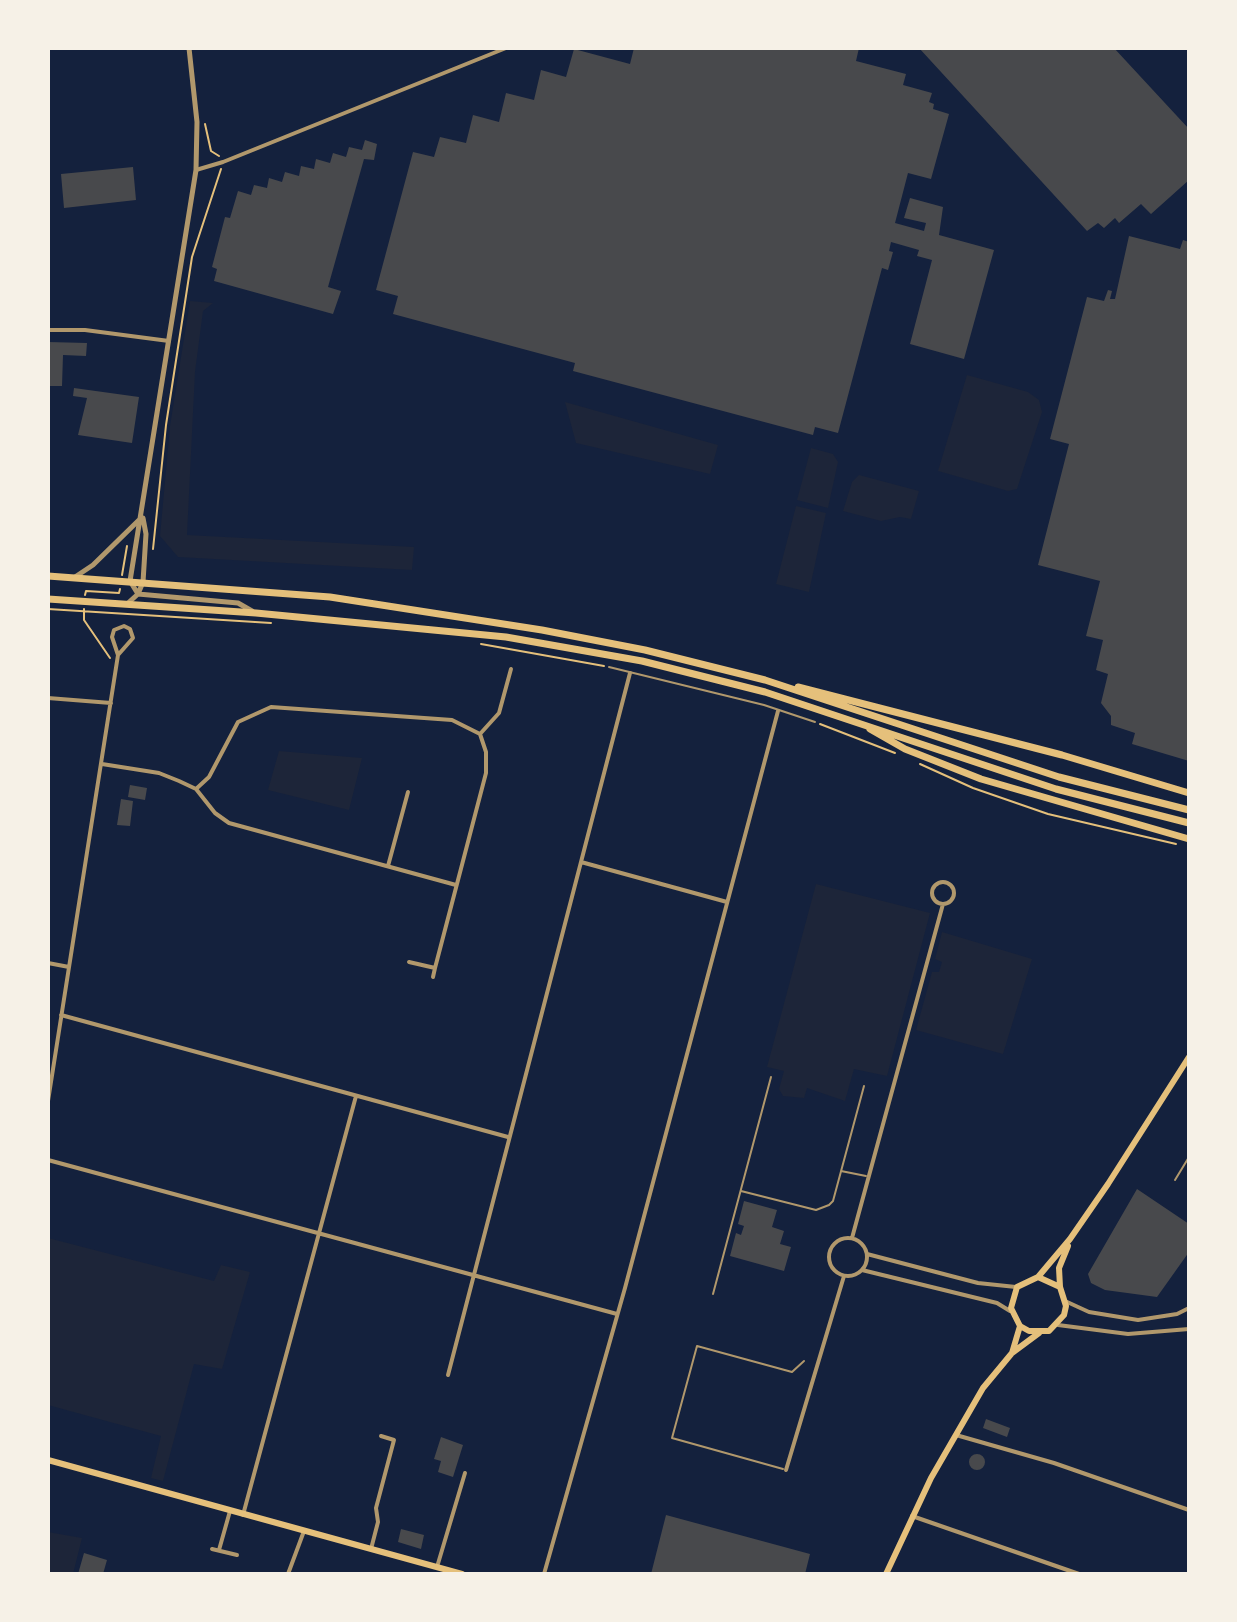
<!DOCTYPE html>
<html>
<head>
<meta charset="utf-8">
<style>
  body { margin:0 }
  #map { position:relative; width:1237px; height:1622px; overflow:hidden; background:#14213d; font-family:Roboto,sans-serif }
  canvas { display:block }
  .frame { position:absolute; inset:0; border:50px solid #f6f1e7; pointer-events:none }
</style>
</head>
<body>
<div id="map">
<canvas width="1237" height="1622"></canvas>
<div class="frame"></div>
</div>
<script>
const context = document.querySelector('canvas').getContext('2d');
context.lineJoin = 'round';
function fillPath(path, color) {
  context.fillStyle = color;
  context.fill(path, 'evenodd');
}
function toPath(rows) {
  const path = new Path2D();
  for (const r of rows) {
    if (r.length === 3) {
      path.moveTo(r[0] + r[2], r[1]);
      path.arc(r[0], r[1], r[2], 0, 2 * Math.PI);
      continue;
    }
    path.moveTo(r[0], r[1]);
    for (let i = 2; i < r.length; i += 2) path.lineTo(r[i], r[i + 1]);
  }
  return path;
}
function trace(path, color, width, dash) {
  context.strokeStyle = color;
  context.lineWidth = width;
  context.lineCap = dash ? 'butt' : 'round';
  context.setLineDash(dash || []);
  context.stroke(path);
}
const green = toPath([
  [190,301,213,303,203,311,195,372,187,535,414,547,412,570,178,557,160,536,170,426],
  [967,375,1028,392,1039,400,1042,412,1017,489,1008,491,938,471],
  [565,402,718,445,710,474,576,443],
  [811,448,833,454,838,462,828,508,797,500],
  [859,475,919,491,911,519,900,517,881,521,843,511,852,482],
  [796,506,826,513,809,592,776,584],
  [279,751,362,758,349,810,268,790],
  [816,884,930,913,887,1076,854,1069,845,1101,807,1088,804,1098,783,1096,779,1089,784,1071,767,1067],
  [942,932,1032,959,1003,1054,916,1030,932,972,939,972,942,962,935,959],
  [48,1238,214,1281,221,1265,250,1272,222,1369,194,1364,163,1481,151,1478,161,1436,48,1405],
  [48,1532,82,1538,73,1574,48,1574]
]);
const building = toPath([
  [634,48,859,48,856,61,906,74,903,85,932,93,929,102,934,104,933,109,949,114,931,179,908,173,895,223,924,231,926,223,904,218,910,198,943,207,939,235,994,250,964,359,910,344,932,260,917,256,919,250,891,242,889,251,893,252,888,270,882,268,838,433,815,427,813,435,573,371,575,363,393,314,398,296,376,290,413,152,434,157,440,137,466,143,473,115,499,122,506,93,534,100,541,70,566,77,574,49,630,64],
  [919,48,1114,48,1189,129,1189,180,1151,214,1141,204,1119,223,1115,218,1104,228,1098,223,1087,231],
  [365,140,377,144,374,160,364,159,328,287,341,291,333,314,214,281,217,269,212,267,225,217,230,218,238,191,251,195,254,185,267,188,269,178,282,182,285,172,299,176,301,166,314,169,316,159,330,163,333,153,346,157,349,147,362,150],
  [133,167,136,200,64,208,61,174],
  [1129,236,1180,249,1183,240,1189,242,1189,761,1132,744,1135,733,1111,725,1111,716,1101,703,1108,674,1096,670,1103,640,1086,636,1100,581,1038,565,1069,444,1050,439,1087,297,1104,301,1108,290,1112,291,1110,299,1115,299],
  [48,342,87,343,86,356,63,355,62,386,48,386],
  [74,388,139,397,132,443,78,435,87,398,73,396],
  [130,785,147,788,145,800,128,797],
  [121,799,133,801,130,826,117,825],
  [1137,1189,1189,1224,1189,1252,1157,1297,1105,1290,1091,1283,1088,1274],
  [744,1201,777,1210,772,1227,784,1231,780,1244,791,1247,784,1271,730,1256,736,1233,741,1235,744,1226,738,1224],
  [986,1419,1010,1428,1007,1437,983,1428],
  [441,1437,463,1445,453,1477,438,1472,441,1461,434,1459],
  [977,1462,8],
  [666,1515,810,1554,805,1574,651,1574],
  [401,1529,424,1535,421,1549,398,1542],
  [84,1553,107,1560,103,1574,78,1574]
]);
const path = toPath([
  [205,124,211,151,219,156],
  [153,549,166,425,192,257,221,169],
  [122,575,127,546],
  [85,595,86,591,119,593,120,589],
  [48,609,271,623],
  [84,609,84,620,110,658],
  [481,644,604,666],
  [820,724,895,753],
  [920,764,973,788,1048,814,1176,844]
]);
const service = toPath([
  [609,667,764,705,815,722],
  [841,1171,866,1176],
  [1175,1180,1189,1157],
  [741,1191,816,1210,829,1205,833,1201,864,1086],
  [713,1294,771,1077],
  [783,1469,672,1438,697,1346,792,1372,804,1361]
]);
const minor = toPath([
  [196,170,223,162,506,48],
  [48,330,85,330,169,341],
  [48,698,111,703],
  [480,734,499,713,511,669],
  [102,764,159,773,179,781,196,789,215,813,229,823,456,885],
  [196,789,209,777,238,722,271,707,452,720,480,734,486,752,486,773,435,968,409,962],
  [581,862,727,902],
  [388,866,408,792],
  [943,893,11],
  [48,963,69,967],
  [433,977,435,968],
  [61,1015,508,1137],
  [48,1101,118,655,112,637,114,630,124,626,130,629,133,638,118,655],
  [48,1160,617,1314],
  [848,1257,19],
  [852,1238,943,904],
  [867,1254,978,1283,1016,1287],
  [862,1270,997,1303,1010,1311],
  [1065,1301,1089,1312,1138,1320,1177,1314,1189,1308],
  [1058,1325,1128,1334,1189,1329],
  [448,1375,630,673],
  [956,1435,1054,1463,1189,1510],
  [786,1470,844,1276],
  [243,1515,356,1096],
  [912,1516,1079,1574],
  [212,1549,237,1555],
  [371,1549,378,1522,376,1508,394,1440,381,1436],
  [219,1550,230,1511],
  [437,1567,465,1473],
  [288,1574,304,1531],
  [544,1574,625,1288,778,711]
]);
const tertiary = toPath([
  [189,48,197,122,196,170,130,581,138,594,238,603,252,611],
  [75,577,93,565,139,520],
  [127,604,138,594,143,582,146,534,143,518]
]);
const secondary = toPath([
  [1038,1277,1070,1239,1108,1184,1189,1057],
  [1060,1287,1038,1277,1017,1287,1011,1308,1020,1326,1029,1331,1049,1331,1064,1315,1066,1306,1060,1287,1059,1268,1068,1246],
  [1012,1353,1020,1326],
  [48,1460,462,1574],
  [886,1574,931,1478,983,1388,1012,1353,1039,1333]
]);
const trunk = toPath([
  [48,576,330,597,542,630,645,650,765,680,1059,777,1189,810],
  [48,599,256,613,506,637,642,661,765,692,1056,789,1189,823],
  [798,687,1062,755,1189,793],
  [870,729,905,749,981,779,1189,839]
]);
const rail = toPath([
  [1188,48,1189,49]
]);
fillPath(green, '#1d2539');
fillPath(building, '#48494c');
trace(path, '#e5c07b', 2);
trace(service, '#b1986c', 2);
trace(minor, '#b1986c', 4);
trace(tertiary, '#b1986c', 5);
trace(secondary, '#e5c07b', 6);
trace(trunk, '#e5c07b', 7);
trace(rail, '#918062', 3);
</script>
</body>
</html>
